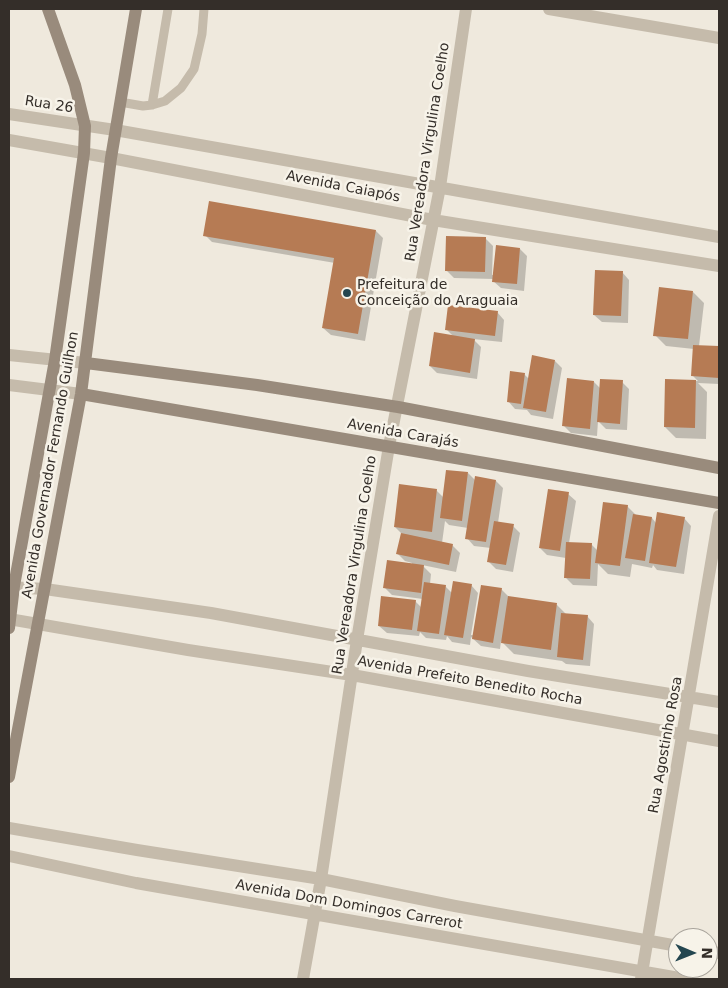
<!DOCTYPE html>
<html>
<head>
<meta charset="utf-8">
<style>
  body { margin:0 }
  #map { position:relative; width:728px; height:988px; overflow:hidden; background:#efe9dd; font-family:"DejaVu Sans",sans-serif }
  canvas { display:block }
  .frame { position:absolute; inset:0; border:10px solid #342e29; pointer-events:none }
  .north { position:absolute; left:668px; top:928px; width:50px; height:50px; box-sizing:border-box; background:#f7f3e9; border:1px solid #a9a49c; border-radius:50%; rotate:91deg; font-size:14px; font-weight:700; line-height:20px; text-align:center; color:#342e29 }
  .north::after { content:''; display:block; margin:auto; width:18px; height:22px; background:#244650; clip-path:polygon(50% 0,100% 100%,50% 72%,0 100%) }
</style>
</head>
<body>
<div id="map">
<canvas width="728" height="988"></canvas>
<div class="frame"></div>
<div class="north">N</div>
</div>
<script>
const context = document.querySelector('canvas').getContext('2d');
context.lineJoin = 'round';
function fillPath(path, color) {
  context.fillStyle = color;
  context.fill(path, 'evenodd');
}
function toPath(rows) {
  const path = new Path2D();
  for (const r of rows) {
    path.moveTo(r[0], r[1]);
    for (let i = 2; i < r.length; i += 2) path.lineTo(r[i], r[i + 1]);
  }
  return path;
}
function trace(path, color, width, dash) {
  context.strokeStyle = color;
  context.lineWidth = width;
  context.lineCap = dash ? 'butt' : 'round';
  context.setLineDash(dash || []);
  context.stroke(path);
}
function drawText(font, color, halo, rows, align = 'center') {
  context.font = font + ' "DejaVu Sans",sans-serif';
  context.lineWidth = 5;
  context.setLineDash([]);
  context.textBaseline = 'middle';
  context.strokeStyle = halo;
  context.fillStyle = color;
  for (const [text, x, y, turn = 0] of rows) {
    context.save();
    context.translate(x, y);
    context.rotate((+turn || 0) * Math.PI / 180);
    context.textAlign = isNaN(turn) ? turn : align;
    if (halo) context.strokeText(text, 0, 0);
    context.fillText(text, 0, 0);
    context.restore();
  }
}
const shadow = toPath([
  [376,231,383,238,365,341,331,335,323,328,335,263,212,242,205,235],
  [485,238,493,246,492,275,494,275,520,249,527,256,524,291,501,288,493,281,494,279,454,278,446,270],
  [622,272,629,280,628,323,602,322,594,315],
  [693,292,704,303,699,346,719,348,719,384,698,383,707,392,706,439,676,438,665,427,666,380,698,381,693,376,694,349,666,346,655,335],
  [497,312,504,320,502,342,473,339,481,347,477,379,437,373,430,366,454,337,446,329],
  [555,361,562,368,553,419,531,415,527,410,515,409,508,401,524,374,529,379],
  [594,382,601,389,622,382,629,389,627,430,606,429,598,421,597,436,571,433,564,426],
  [468,473,476,481,496,481,503,488,498,523,513,526,520,533,513,572,496,569,488,561,491,548,474,546,467,538,468,528,449,525,445,521,442,543,452,545,460,553,456,572,422,565,431,574,430,584,445,586,452,593,471,585,478,593,471,635,474,635,501,589,509,597,557,605,566,614,587,616,594,624,590,666,566,664,562,661,514,654,501,641,500,649,481,646,471,637,470,645,452,642,447,636,446,640,426,638,420,632,419,636,387,633,379,626,415,601,422,608,423,599,392,595,385,588,412,565,412,563,405,561,398,554,402,534,395,527,436,490,444,498],
  [568,494,576,501,569,543,591,544,598,551,627,506,637,516,652,518,656,523,684,518,691,526,684,574,657,570,653,565,652,568,632,564,630,577,608,574,598,564,597,586,573,585,565,577,566,558,547,555,540,548]
]);
const building = toPath([
  [209,201,376,230,358,334,322,328,334,258,203,236],
  [446,236,486,237,485,272,445,271],
  [496,245,520,248,517,284,492,282],
  [595,270,623,271,621,316,593,315],
  [659,287,693,291,688,339,653,336],
  [448,305,498,311,495,336,445,330],
  [434,332,475,339,470,373,429,366],
  [693,345,719,346,719,378,691,376],
  [532,355,555,360,546,412,523,408],
  [510,371,525,373,521,404,507,402],
  [567,378,594,381,590,429,562,426],
  [600,379,623,380,620,424,597,422],
  [665,379,696,380,695,428,664,427],
  [446,470,468,472,462,521,440,518],
  [475,476,496,480,486,542,465,539],
  [399,484,437,489,432,532,394,527],
  [548,489,569,492,560,551,539,548],
  [603,502,628,505,620,566,595,563],
  [657,512,685,517,676,567,649,563],
  [633,514,652,517,645,561,625,558],
  [494,521,514,524,506,565,487,562],
  [401,533,453,544,449,565,396,554],
  [566,542,592,543,590,579,564,578],
  [387,560,424,565,421,593,383,588],
  [453,581,472,584,463,638,444,635],
  [424,582,446,585,439,634,417,631],
  [481,585,502,588,493,643,472,639],
  [381,596,416,600,412,630,378,626],
  [508,596,557,603,551,650,501,643],
  [561,613,588,615,583,660,557,657]
]);
const lane = toPath([
  [120,102,143,106,152,105,165,101,181,88,194,69,202,34,204,9],
  [152,105,168,9]
]);
const street = toPath([
  [549,9,719,38],
  [9,114,115,130,719,237],
  [9,140,111,158,433,220,719,266],
  [9,355,86,363],
  [9,385,81,394],
  [9,587,45,589,211,613,528,671,719,702],
  [9,619,188,650,352,675,719,741],
  [9,828,137,850,321,879,455,906,678,946],
  [9,856,136,883,685,979],
  [708,951,719,953],
  [303,979,321,879,357,640,389,446,440,187,466,9],
  [641,979,719,516]
]);
const secondary = toPath([
  [86,363,257,385,398,407,719,468],
  [81,394,719,503],
  [9,628,14,586,55,360,84,153,85,126,75,85,48,9],
  [9,777,81,394,111,158,136,9]
]);
const markers = [
  [347,293,5,"#244650"]
];
const streetNames = [
  ["Rua 26",49,105,9],
  ["Rua Vereadora Virgulina Coelho",428,152,-81],
  ["Avenida Caiapós",343,187,11],
  ["Avenida Carajás",403,434,10],
  ["Avenida Governador Fernando Guilhon",51,465,-80],
  ["Rua Vereadora Virgulina Coelho",355,565,-81],
  ["Avenida Prefeito Benedito Rocha",470,681,10],
  ["Rua Agostinho Rosa",666,745,-80],
  ["Avenida Dom Domingos Carrerot",349,905,10]
];
const poiNames = [
  ["Prefeitura de",357,285],
  ["Conceição do Araguaia",357,301]
];
fillPath(shadow, '#0003');
fillPath(building, '#b67b54');
trace(lane, '#c5bbab', 9);
trace(street, '#c5bbab', 12);
trace(secondary, '#998b7c', 12);
for (const [x, y, r, color] of markers) {
  const dot = new Path2D();
  dot.arc(x, y, r, 0, 2 * Math.PI);
  context.fillStyle = color;
  context.fill(dot);
  trace(dot, '#f7f3e9', 2);
}
drawText('14px', '#342e29', '#f7f3e9', streetNames);
drawText('14px', '#342e29', '#f7f3e9', poiNames, 'left');
</script>
</body>
</html>
